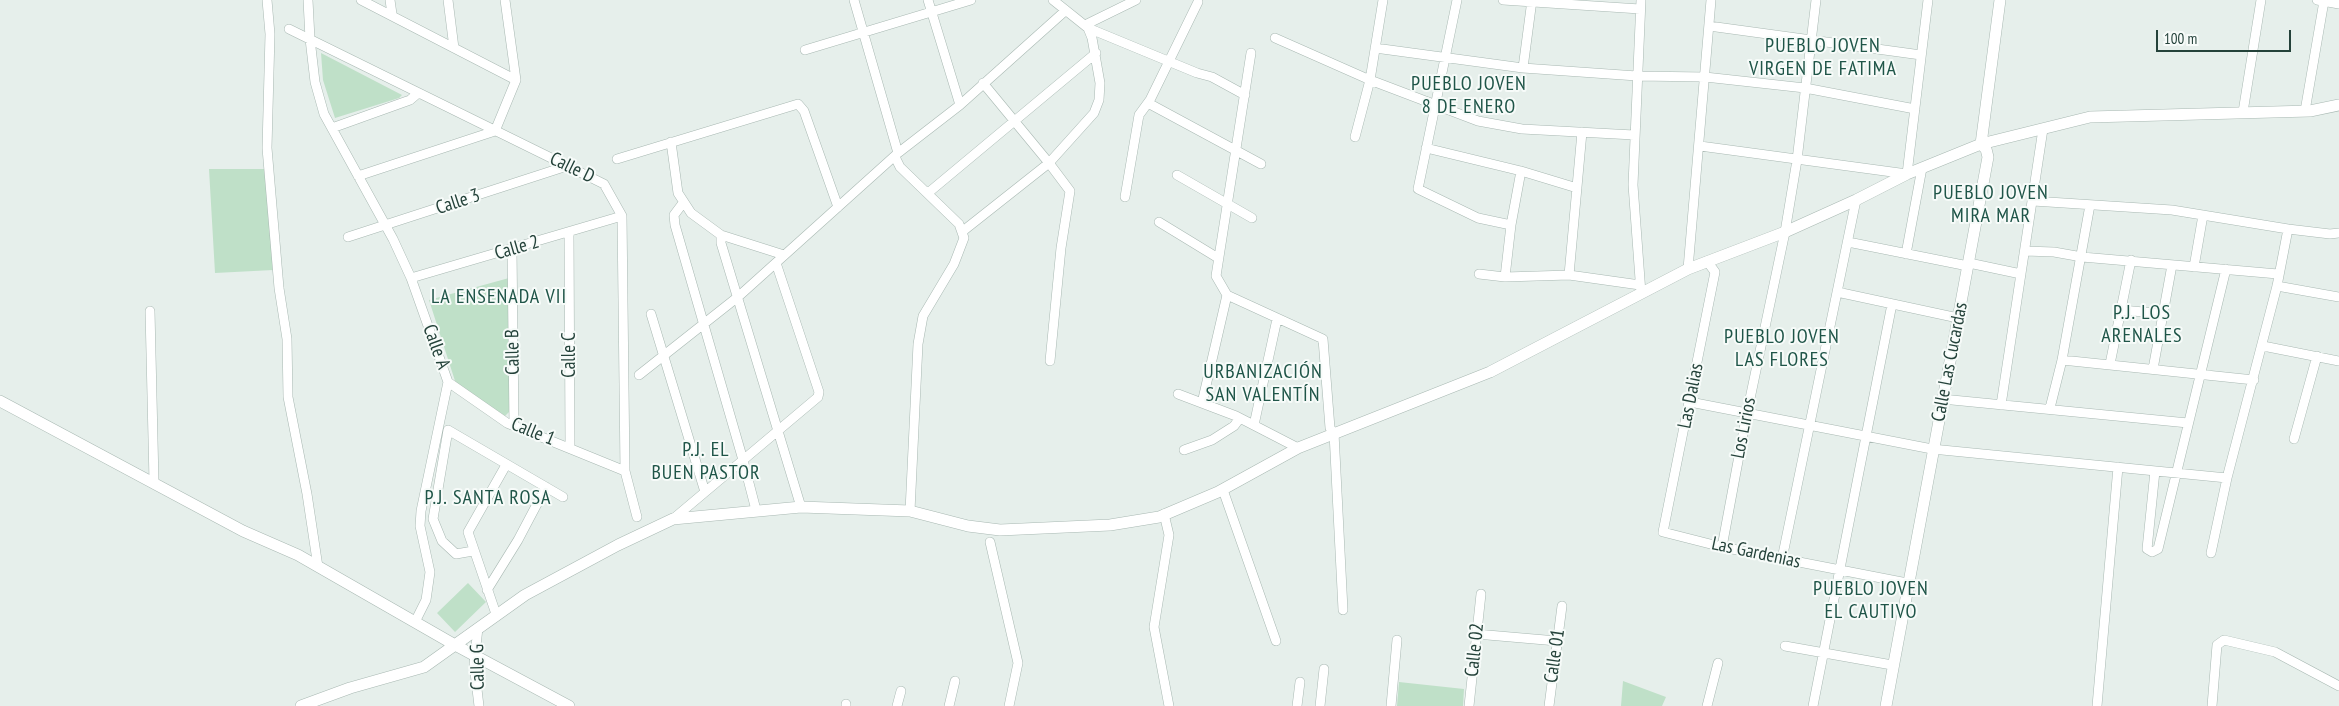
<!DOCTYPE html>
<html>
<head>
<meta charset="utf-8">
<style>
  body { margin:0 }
  #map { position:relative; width:2339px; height:706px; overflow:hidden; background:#e6efeb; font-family:"PT Sans Narrow",sans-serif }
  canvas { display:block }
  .scale { position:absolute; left:2156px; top:30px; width:135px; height:22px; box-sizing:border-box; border:2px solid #24423a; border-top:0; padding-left:6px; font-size:15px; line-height:18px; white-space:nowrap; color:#24423a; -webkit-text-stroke:4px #f7fbf9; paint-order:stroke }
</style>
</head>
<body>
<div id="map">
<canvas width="2339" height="706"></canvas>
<div class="scale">100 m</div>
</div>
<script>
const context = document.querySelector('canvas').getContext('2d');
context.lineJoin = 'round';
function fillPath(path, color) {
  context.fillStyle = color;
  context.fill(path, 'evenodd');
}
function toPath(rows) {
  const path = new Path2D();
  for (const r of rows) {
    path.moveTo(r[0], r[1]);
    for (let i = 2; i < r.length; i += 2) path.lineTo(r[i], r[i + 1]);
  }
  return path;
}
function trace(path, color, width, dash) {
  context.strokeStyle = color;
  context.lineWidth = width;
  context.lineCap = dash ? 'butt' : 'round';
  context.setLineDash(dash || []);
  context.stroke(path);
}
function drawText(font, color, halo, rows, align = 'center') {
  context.font = font + ' "PT Sans Narrow",sans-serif';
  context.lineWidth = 4;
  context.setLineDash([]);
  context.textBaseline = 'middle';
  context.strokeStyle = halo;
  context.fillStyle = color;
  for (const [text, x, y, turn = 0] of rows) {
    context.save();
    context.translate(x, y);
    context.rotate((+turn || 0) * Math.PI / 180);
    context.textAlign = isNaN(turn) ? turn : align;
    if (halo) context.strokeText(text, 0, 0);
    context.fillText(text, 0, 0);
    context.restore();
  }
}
const green = toPath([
  [321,53,402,95,399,98,335,118,323,80],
  [209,169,265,169,273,270,215,273],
  [509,278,509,412,505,416,456,384,429,300],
  [468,583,486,602,455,632,437,613],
  [1623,681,1666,697,1662,706,1621,706],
  [1399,682,1464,689,1463,706,1397,706]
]);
const minor = toPath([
  [267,0,270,34,267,148,279,288,287,339,288,397,307,494,318,567],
  [308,0,310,39,315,82,324,114,393,239,411,278,448,382,421,511,420,526,430,572,426,600,415,622],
  [361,0,516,80],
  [390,0,392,14],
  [448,0,454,48],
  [854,0,898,153],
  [928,0,960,105],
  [1457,0,1418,189,1478,218,1511,225],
  [1503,0,1640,9],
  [2317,0,2339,4],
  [1085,25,1136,0],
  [1709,26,1921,55],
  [1088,28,1197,73,1212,77,1245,95],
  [289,29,604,184,622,216,625,471,637,517],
  [1275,38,1370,80,1478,121,1522,129,1634,135],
  [1375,48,1523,68,1637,76,1705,77,1805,88,1915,109],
  [805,50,971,0],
  [1523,68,1532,0],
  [983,83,1049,163,1070,191,1061,248,1050,361],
  [1148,103,1261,164],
  [2305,111,2324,1],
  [2243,112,2261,0],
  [332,128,410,100,417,94],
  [1355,137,1370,80,1383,0],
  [671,142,678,193,691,213,721,235,784,255],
  [1700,146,1907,174,1928,0],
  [1426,148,1521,171,1577,188],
  [895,157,900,167,959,224,964,238,954,264,923,316,918,344,910,511],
  [617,159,798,104,804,111,838,207],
  [1177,175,1252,218],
  [358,176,495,131,516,80,505,0],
  [928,193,1096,53],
  [1125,197,1139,115,1150,100,1198,2],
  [2033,201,2172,210,2288,229,2330,234,2339,233],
  [683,203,674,215,675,225,743,460,756,510],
  [1159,222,1218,258],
  [963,231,1049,163,1094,113,1099,100,1100,83,1092,38,1088,28,1053,0],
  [569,232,570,447],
  [721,235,721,243,801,507],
  [348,237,567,166],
  [1848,242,1968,266],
  [512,249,514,426],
  [2025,251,2054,252,2082,257,2278,274],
  [1906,254,1922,168],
  [1707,261,1715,272,1663,532,1722,547,1907,583],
  [1969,263,2021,274],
  [2194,267,2203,215],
  [1688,269,1711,0],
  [1479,274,1505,277,1569,275,1640,285],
  [1569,275,1582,132],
  [1505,277,1511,225,1521,171],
  [411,278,622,216],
  [2277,286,2339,297],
  [1837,292,1958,318],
  [1641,293,1633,185,1641,0],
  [1227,295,1323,339,1330,428,1334,433,1343,610],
  [2122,310,2165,314],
  [150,311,154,482],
  [651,314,705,492],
  [2263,346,2339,361],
  [2062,360,2254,380],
  [2110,364,2131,260],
  [2153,369,2172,265],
  [639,375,739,296,898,153,960,105,1065,11],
  [448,382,507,423,625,471],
  [1178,394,1236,416,1298,448],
  [1942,399,2188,423],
  [1690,402,1932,449,2227,478],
  [1202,403,1227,295,1216,276,1251,53],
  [2001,405,2043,129],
  [2050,408,2062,360,2090,205],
  [1254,425,1277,319],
  [2294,439,2317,356],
  [1184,450,1212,440,1234,426,1240,418],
  [2155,471,2147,549,2152,552,2158,549,2226,269],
  [1223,490,1276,641],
  [1164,514,1169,535,1154,627,1169,706],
  [673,519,818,397,819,392,776,263],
  [990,542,1018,663,1009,706],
  [1722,547,1747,413,1785,232,1797,160,1816,0],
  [473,551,456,554,442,541,433,519,448,430,563,497],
  [2211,553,2227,478,2277,286,2288,229],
  [1782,559,1856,200],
  [487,590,518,540,546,487],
  [496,614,468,532,506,465],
  [478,628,474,664,479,706],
  [1476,634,1557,641],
  [1785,646,1892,665],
  [846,706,846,704],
  [897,706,901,691],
  [949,706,955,681],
  [1297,706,1300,682],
  [1320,706,1324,669],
  [1391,706,1397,640],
  [1469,706,1481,594],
  [1549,706,1562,606],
  [1707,706,1718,663],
  [1813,706,1892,304],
  [2097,706,2118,467],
  [2212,706,2217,645,2224,640,2275,652,2339,686]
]);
const tertiary = toPath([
  [0,401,243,531,298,555,455,645,569,706],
  [301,706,350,688,424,667,525,595,618,545,673,519,801,507,910,511,968,526,1000,530,1110,525,1159,517,1218,492,1298,448,1490,372,1688,269,1785,232,1856,200,1907,174,1981,144,2090,117,2310,111,2339,105],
  [1886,706,1988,157,1986,149,1981,144,2000,0]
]);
const streetNames = [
  ["Calle D",572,168,26],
  ["Calle 3",458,202,-18],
  ["Calle 2",517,248,-16],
  ["Calle A",436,347,70],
  ["Calle B",513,352,-91],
  ["Calle C",570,355,-90],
  ["Calle Las Cucardas",1950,362,-79],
  ["Las Dalias",1691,396,-79],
  ["Los Lirios",1744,428,-79],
  ["Calle 1",533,432,22],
  ["Las Gardenias",1756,553,12],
  ["Calle 02",1475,650,-84],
  ["Calle 01",1555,656,-82],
  ["Calle G",478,667,-91]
];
const neighbourhoodNames = [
  ["PUEBLO JOVEN",1823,46],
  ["VIRGEN DE FATIMA",1823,69],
  ["PUEBLO JOVEN",1469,84],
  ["8 DE ENERO",1469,107],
  ["PUEBLO JOVEN",1991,193],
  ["MIRA MAR",1991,216],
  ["LA ENSENADA VII",499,297],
  ["P.J. LOS",2142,313],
  ["ARENALES",2142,336],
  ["PUEBLO JOVEN",1782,337],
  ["LAS FLORES",1782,360],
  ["URBANIZACIÓN",1263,372],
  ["SAN VALENTÍN",1263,395],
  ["P.J. EL",706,450],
  ["BUEN PASTOR",706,473],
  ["P.J. SANTA ROSA",488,498],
  ["PUEBLO JOVEN",1871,589],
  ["EL CAUTIVO",1871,612]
];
fillPath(green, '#bfe0c8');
trace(minor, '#a8b8b2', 10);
trace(tertiary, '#a8b8b2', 12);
trace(minor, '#fff', 9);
trace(tertiary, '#fff', 11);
drawText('19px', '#24423a', '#f7fbf9', streetNames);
context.letterSpacing = '1px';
drawText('20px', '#1f5548', '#f7fbf9', neighbourhoodNames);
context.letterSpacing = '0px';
</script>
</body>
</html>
